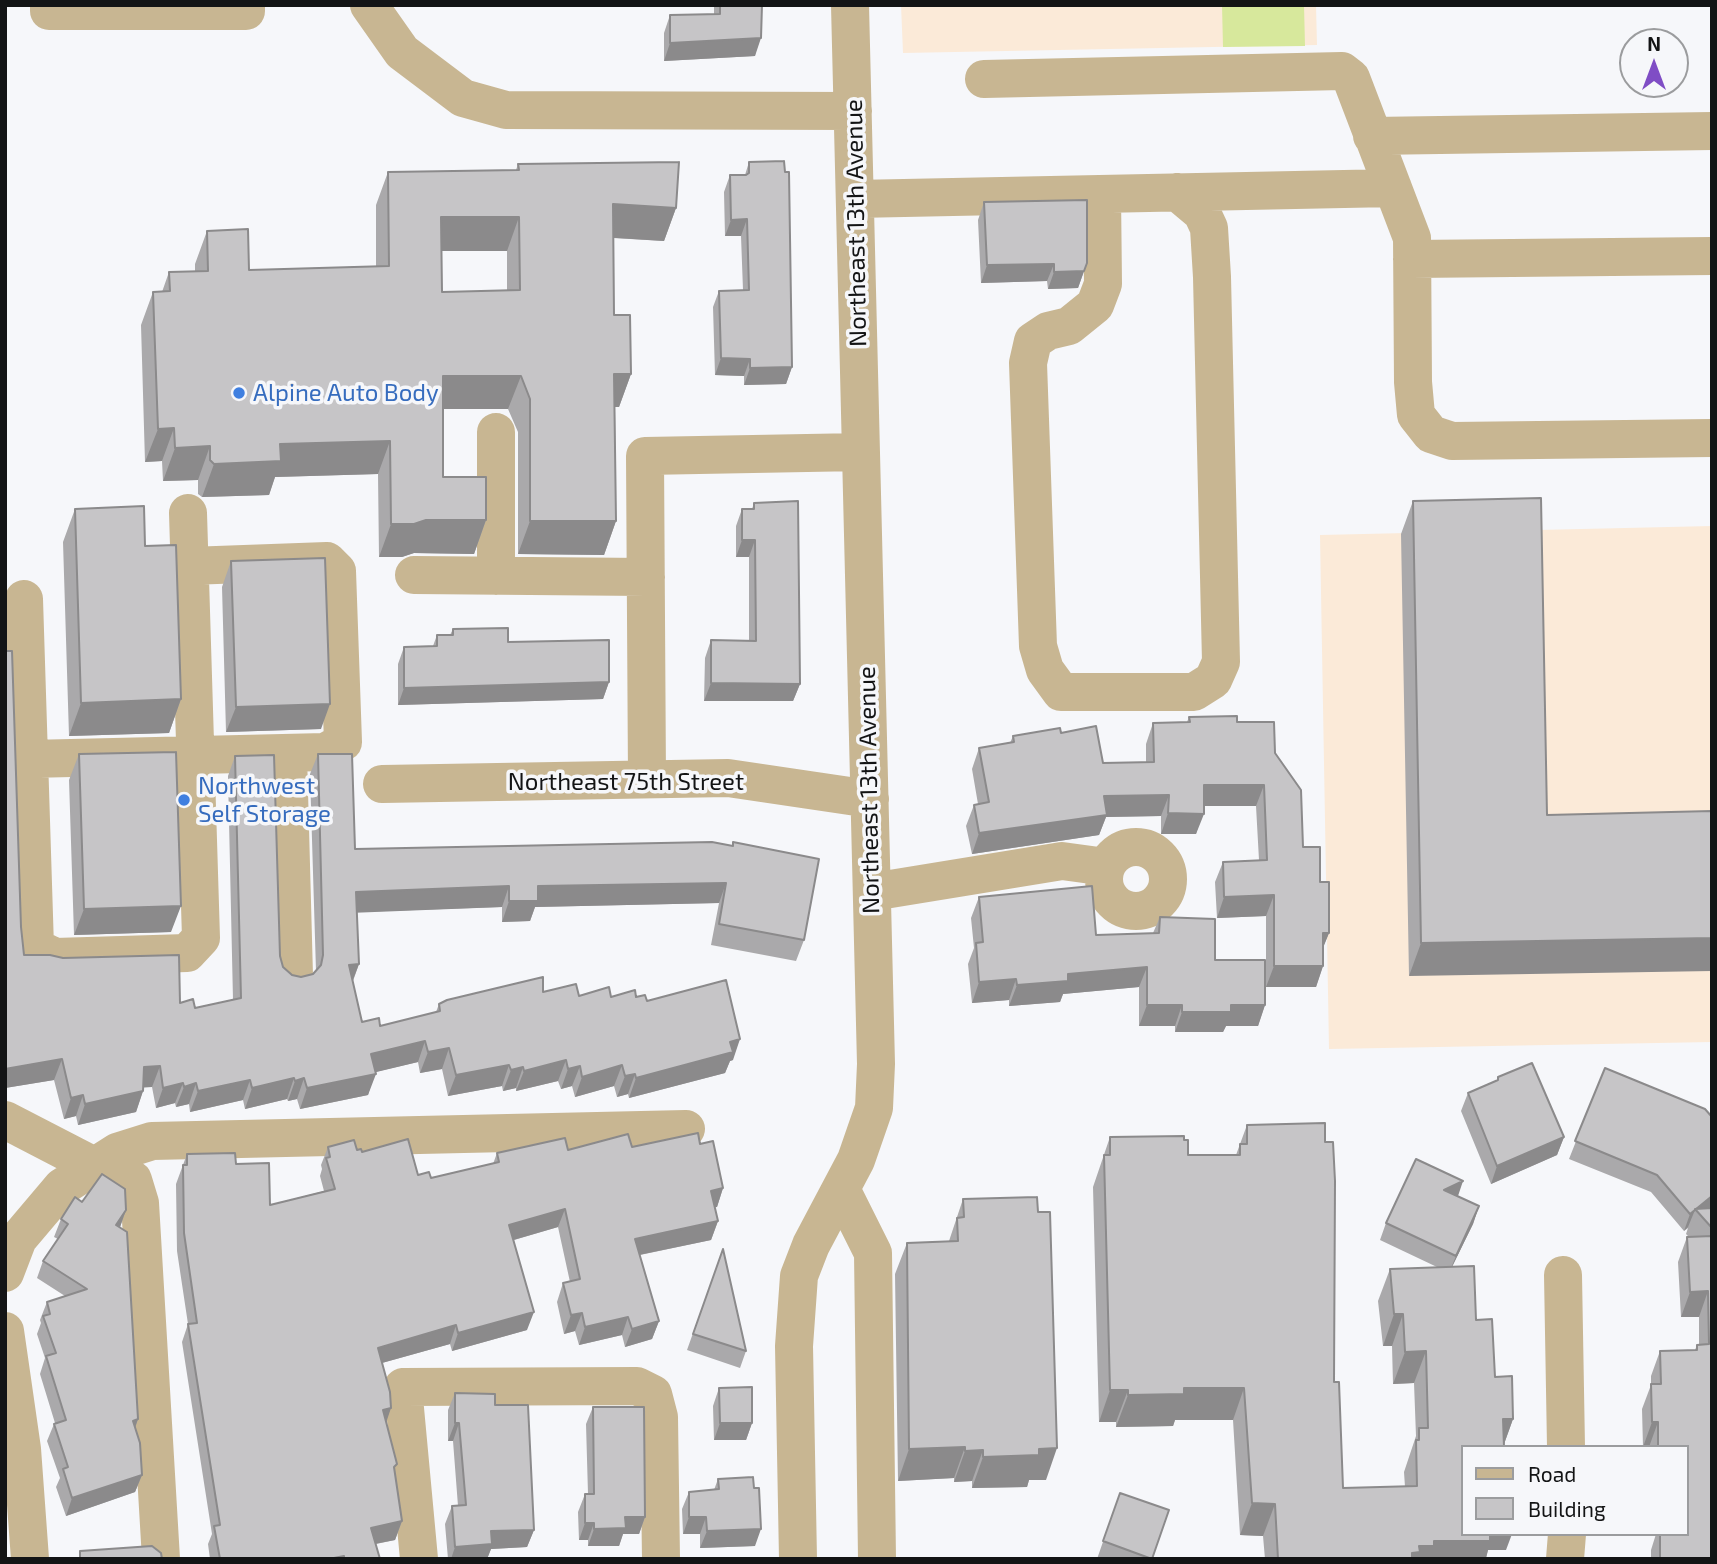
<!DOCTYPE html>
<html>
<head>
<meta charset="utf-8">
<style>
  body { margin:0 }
  #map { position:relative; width:1717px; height:1564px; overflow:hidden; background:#f6f7fa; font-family:"Exo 2",sans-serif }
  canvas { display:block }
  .frame { position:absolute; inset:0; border:7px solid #131415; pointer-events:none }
  .legend { position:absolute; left:1461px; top:1445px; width:228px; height:91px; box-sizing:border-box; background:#f6f7fa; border:2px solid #9b9c9e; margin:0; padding:9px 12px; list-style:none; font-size:21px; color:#131415 }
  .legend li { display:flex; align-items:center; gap:14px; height:35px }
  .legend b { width:35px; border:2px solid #9b9c9e }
  .north { position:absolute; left:1619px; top:28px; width:70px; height:70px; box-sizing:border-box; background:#f6f7fa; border:2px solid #9b9c9e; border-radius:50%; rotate:0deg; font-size:19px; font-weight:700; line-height:28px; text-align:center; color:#131415 }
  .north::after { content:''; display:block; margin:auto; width:24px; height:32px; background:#7f4dc5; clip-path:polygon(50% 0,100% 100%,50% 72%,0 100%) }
</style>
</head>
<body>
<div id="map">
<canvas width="1717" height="1564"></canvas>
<div class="frame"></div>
<ul class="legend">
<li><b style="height:9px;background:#c8b692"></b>Road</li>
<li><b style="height:19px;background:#c6c5c7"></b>Building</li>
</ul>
<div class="north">N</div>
</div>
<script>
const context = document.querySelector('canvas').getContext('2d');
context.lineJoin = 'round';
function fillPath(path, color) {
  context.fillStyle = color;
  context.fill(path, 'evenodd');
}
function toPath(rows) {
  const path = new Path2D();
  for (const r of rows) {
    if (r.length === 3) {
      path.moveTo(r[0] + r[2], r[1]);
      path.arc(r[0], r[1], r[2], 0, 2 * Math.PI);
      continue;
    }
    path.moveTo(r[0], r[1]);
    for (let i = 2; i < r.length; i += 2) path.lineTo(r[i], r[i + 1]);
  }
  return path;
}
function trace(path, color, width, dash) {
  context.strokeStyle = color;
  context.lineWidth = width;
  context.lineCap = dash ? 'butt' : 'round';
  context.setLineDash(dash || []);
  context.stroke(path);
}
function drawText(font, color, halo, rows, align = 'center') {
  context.font = font + ' "Exo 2",sans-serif';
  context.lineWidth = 7;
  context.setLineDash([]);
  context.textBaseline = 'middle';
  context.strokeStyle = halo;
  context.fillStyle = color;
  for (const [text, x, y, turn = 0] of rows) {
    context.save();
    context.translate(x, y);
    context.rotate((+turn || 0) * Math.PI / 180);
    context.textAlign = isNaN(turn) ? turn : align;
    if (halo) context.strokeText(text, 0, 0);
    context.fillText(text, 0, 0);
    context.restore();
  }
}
const commercial = toPath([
  [901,5,1316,5,1317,45,903,53],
  [1712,526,1712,1042,1329,1049,1320,535]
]);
const green = toPath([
  [1222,5,1304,5,1305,46,1223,47]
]);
const minor = toPath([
  [49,5,49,11,246,11,246,5],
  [369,5,402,52,463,98,506,110,853,111],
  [984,79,1342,71,1351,78,1412,238,1413,382,1416,415,1431,434,1452,441,1712,438],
  [1372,136,1712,131],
  [1102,194,1103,284,1095,305,1069,326,1048,331,1033,341,1028,363,1038,646,1045,670,1061,692,1194,692,1213,680,1221,662,1212,277,1209,228,1202,213,1177,192],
  [855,199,1393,188],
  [1412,259,1712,256],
  [414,575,646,577],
  [496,576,496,432],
  [24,599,35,947,55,957,187,953,201,938,188,513],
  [288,754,294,976],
  [29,759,325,752,343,742,337,571,327,561,189,566],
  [647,779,645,456,861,452],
  [382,784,728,778,870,799],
  [1136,879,32],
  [872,892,1062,861,1106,867],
  [5,1120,94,1166,133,1180,140,1203,161,1559],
  [841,1189,873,1253,877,1559],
  [5,1273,18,1239,62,1187,117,1152,152,1141,686,1129],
  [1563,1275,1566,1447],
  [5,1331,22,1449,30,1559],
  [419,1559,403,1387,637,1386,653,1394,659,1417,661,1559],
  [798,1559,794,1346,799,1276,811,1245,856,1160,874,1108,876,1064,850,5],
  [1565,1559,1567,1534]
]);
const wall = toPath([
  [714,5,762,5,755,56,664,61,664,33,670,15,714,15],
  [749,162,792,367,786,384,744,385,744,376,715,375,713,307,719,291,743,290,741,236,725,236,724,192,730,175,745,175],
  [518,164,676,208,664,241,613,238,614,315,631,374,619,407,615,407,616,521,604,555,518,554,518,432,508,409,443,409,443,477,486,520,474,554,414,553,402,557,379,557,378,474,275,477,269,495,202,497,198,494,198,480,163,481,162,461,145,462,141,325,153,292,162,292,169,272,195,272,195,264,207,231,249,270,376,266,376,205,388,172,516,170],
  [441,251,507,251,507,290,442,292],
  [984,202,1087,263,1078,288,1048,289,1047,281,981,283,978,220],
  [1413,501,1547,815,1409,976,1401,534],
  [754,503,800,684,793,701,704,701,705,658,711,640,749,641,749,557,736,557,736,526,742,509,752,509],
  [75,509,145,546,181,699,169,733,69,736,63,542],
  [231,561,321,729,226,732,222,587],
  [453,629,508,642,609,682,603,699,398,705,398,664,404,647,433,646,437,635,450,635],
  [1189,717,1237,722,1275,753,1303,847,1320,882,1329,933,1323,947,1323,966,1316,987,1266,987,1266,916,1217,918,1215,882,1223,862,1259,860,1256,806,1204,806,1196,834,1161,834,1161,816,1106,817,1099,835,972,854,966,826,974,805,978,804,972,769,979,748,1010,743,1013,736,1061,733,1103,763,1146,762,1146,744,1153,723,1187,722],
  [79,754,171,932,74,935,69,780],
  [318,754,355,849,732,846,733,842,804,940,796,961,711,945,719,903,535,907,530,921,502,922,502,907,357,912,359,964,353,981,362,1022,380,1026,436,1012,439,1004,543,992,579,996,636,997,647,1001,733,1060,730,1061,725,1073,629,1098,628,1094,617,1097,614,1086,575,1097,572,1086,561,1089,558,1081,516,1091,516,1088,503,1091,502,1086,448,1096,442,1069,420,1073,418,1062,375,1072,368,1095,300,1109,297,1099,288,1101,287,1099,245,1109,243,1100,190,1112,189,1104,176,1107,175,1103,156,1108,152,1087,143,1087,143,1091,136,1112,78,1125,76,1116,64,1119,54,1080,5,1088,21,927,24,955,195,1008,233,1000,228,776,235,756,280,956,283,967,292,975,301,977,313,974,316,971,310,774],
  [979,897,1096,935,1153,933,1160,917,1215,960,1265,1005,1258,1026,1226,1026,1223,1032,1175,1032,1175,1026,1139,1026,1139,987,1063,994,1060,1002,1009,1006,1009,1000,972,1003,968,964,974,948,971,918],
  [1605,1068,1712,1208,1712,1559,1651,1559,1651,1550,1656,1534,1687,1534,1687,1447,1643,1447,1642,1409,1651,1385,1651,1376,1660,1351,1695,1350,1697,1345,1699,1344,1699,1317,1681,1317,1678,1262,1687,1237,1689,1237,1686,1234,1688,1228,1684,1231,1651,1192,1569,1159],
  [1498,1077,1564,1137,1557,1155,1491,1184,1461,1111,1468,1093,1496,1081],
  [1247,1125,1334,1382,1343,1488,1405,1487,1404,1472,1416,1436,1414,1383,1393,1384,1392,1346,1383,1346,1378,1301,1390,1269,1437,1267,1380,1240,1386,1223,1458,1196,1479,1206,1473,1224,1452,1267,1476,1320,1495,1377,1513,1419,1504,1444,1506,1550,1488,1550,1486,1558,1483,1559,1265,1559,1263,1536,1240,1535,1233,1420,1175,1420,1173,1426,1116,1427,1116,1422,1099,1422,1093,1187,1110,1137,1188,1155,1236,1155],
  [700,1144,723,1188,717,1207,715,1207,718,1221,711,1240,640,1255,659,1321,652,1339,625,1347,622,1335,579,1345,575,1331,564,1334,557,1302,563,1283,570,1282,558,1227,514,1240,527,1330,452,1351,450,1344,382,1363,386,1422,402,1521,395,1540,376,1544,380,1559,210,1559,208,1544,212,1534,182,1342,188,1324,177,1251,176,1184,187,1154,236,1164,270,1205,324,1191,320,1176,322,1169,321,1165,328,1147,357,1150,418,1175,431,1178,493,1164,497,1153],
  [963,1199,1046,1480,1029,1480,1027,1487,972,1488,972,1481,954,1482,954,1478,898,1481,895,1274,907,1243,949,1241],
  [82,1202,126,1210,120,1227,138,1419,135,1428,142,1475,135,1492,66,1516,56,1487,60,1478,47,1441,54,1424,55,1423,40,1374,45,1358,37,1334,41,1323,40,1320,47,1302,65,1296,37,1278,43,1261,58,1239,54,1237,61,1219],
  [723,1249,746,1351,740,1368,687,1350],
  [719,1388,752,1423,746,1440,714,1440,713,1406],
  [455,1393,495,1405,534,1530,527,1547,491,1549,487,1559,448,1559,445,1524,452,1506,458,1506,453,1441,448,1441,448,1410],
  [593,1407,645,1517,639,1534,623,1534,619,1546,588,1546,588,1540,579,1540,578,1512,585,1494,588,1494,586,1424],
  [718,1479,755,1546,700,1548,700,1534,683,1534,682,1509,689,1492,714,1490],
  [1120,1493,1152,1559,1097,1559]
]);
const shadedWall = toPath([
  [761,38,755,56,664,61,670,43],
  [613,204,676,208,664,241,601,237],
  [441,217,519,217,507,251,429,251],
  [747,219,741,236,725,236,731,220],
  [1054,264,1047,281,981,283,987,265],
  [1084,271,1078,288,1048,289,1054,272],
  [721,358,750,359,744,376,715,375],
  [792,367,786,384,744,385,750,368],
  [614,374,631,374,619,407,602,407],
  [443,376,521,376,508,409,430,409],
  [174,428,162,461,145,462,158,429],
  [390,441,378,474,275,477,269,495,202,497,214,464,280,444],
  [210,446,198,480,163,481,175,448],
  [426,520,486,520,474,554,414,553,402,557,379,557,391,524],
  [530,521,616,521,604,555,518,554],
  [742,540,755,540,749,557,736,557],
  [609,682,603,699,398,705,404,688],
  [711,683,800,684,793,701,704,701],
  [181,699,169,733,69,736,81,703],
  [330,704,321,729,226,732,236,707],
  [1204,785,1264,785,1256,806,1196,806],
  [1169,795,1161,816,1106,817,1099,835,972,854,979,833,1104,796],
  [1168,813,1204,814,1196,834,1161,834],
  [726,883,719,903,535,907,530,921,502,922,509,901,538,886],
  [509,886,502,907,349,913,356,892],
  [1274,895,1266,916,1217,918,1224,897],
  [181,906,171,932,74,935,84,909],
  [1323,933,1329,933,1321,953],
  [1712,938,1712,971,1409,976,1421,943],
  [359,964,351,985,349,965],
  [1274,966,1323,966,1316,987,1266,987],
  [1147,967,1139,987,1063,994,1060,1002,1009,1006,1017,985,1068,974],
  [1016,979,1009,1000,972,1003,979,982],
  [1147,1005,1182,1005,1175,1026,1139,1026],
  [1231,1005,1265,1005,1258,1026,1226,1026,1223,1032,1175,1032,1182,1012],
  [740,1039,733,1060,730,1061,725,1073,629,1098,636,1078,730,1042],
  [425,1041,418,1062,364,1075,371,1054],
  [449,1048,442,1069,420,1073,428,1052],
  [62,1059,54,1080,5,1088,5,1069],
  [566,1060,558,1081,516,1091,524,1071],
  [509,1065,502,1086,448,1096,456,1075],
  [622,1065,614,1086,575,1097,582,1077],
  [160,1066,152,1087,137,1088,144,1067],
  [580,1066,572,1086,561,1089,568,1069],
  [523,1067,516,1088,503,1091,511,1070],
  [376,1074,368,1095,300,1109,307,1088],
  [635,1074,628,1094,617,1097,625,1076],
  [294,1078,287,1099,245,1109,252,1088],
  [304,1078,297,1099,288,1101,295,1081],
  [250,1080,243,1100,190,1112,198,1091],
  [183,1083,175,1103,156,1108,163,1088],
  [196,1083,189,1104,176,1107,184,1087],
  [143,1091,136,1112,78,1125,85,1104],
  [83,1095,76,1116,64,1119,71,1098],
  [1564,1137,1557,1155,1491,1184,1497,1166],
  [1463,1181,1457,1199,1444,1190],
  [723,1188,717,1207,704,1209,711,1191],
  [1712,1196,1712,1208,1696,1209],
  [1479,1206,1473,1224,1449,1273,1456,1256],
  [565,1209,558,1227,503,1243,509,1225],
  [126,1210,120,1227,116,1225],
  [1695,1210,1688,1227,1684,1231,1690,1214],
  [718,1221,711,1240,629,1257,635,1239],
  [1708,1291,1699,1317,1681,1317,1690,1292],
  [534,1312,527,1330,452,1351,458,1333],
  [582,1313,575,1331,564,1334,571,1315],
  [1394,1314,1403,1314,1392,1346,1383,1346],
  [628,1317,622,1335,579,1345,585,1327],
  [659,1321,652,1339,625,1347,632,1329],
  [456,1325,450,1344,371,1366,378,1348],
  [1426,1351,1414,1383,1393,1384,1405,1352],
  [1184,1388,1244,1388,1233,1420,1175,1420,1173,1426,1116,1427,1128,1395],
  [1110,1390,1128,1390,1116,1422,1099,1422],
  [391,1408,385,1426,383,1410],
  [138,1419,132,1437,133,1421],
  [1503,1419,1513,1419,1503,1447],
  [1652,1422,1658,1422,1649,1447,1643,1447],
  [455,1423,459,1423,453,1441,448,1441],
  [720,1423,752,1423,746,1440,714,1440],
  [965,1447,954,1478,898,1481,909,1449],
  [1057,1448,1046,1480,1029,1480,1027,1487,972,1488,983,1457,1039,1449],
  [983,1450,972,1481,954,1482,965,1451],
  [142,1475,135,1492,66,1516,72,1498],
  [1252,1503,1275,1504,1263,1536,1240,1535],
  [625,1517,645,1517,639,1534,623,1534,619,1546,588,1546,594,1529],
  [689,1517,706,1517,700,1534,683,1534],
  [402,1521,395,1540,364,1546,371,1528],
  [585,1523,594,1523,588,1540,579,1540],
  [761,1529,755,1546,700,1548,707,1531],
  [534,1530,527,1547,491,1549,487,1559,451,1559,455,1547,491,1531],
  [1487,1534,1512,1534,1506,1550,1488,1550,1486,1558,1483,1559,1410,1559,1412,1553,1419,1546,1434,1541]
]);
const building = toPath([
  [720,5,762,5,761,38,670,43,670,15,720,14,720,5],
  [784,161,785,172,789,172,792,367,750,368,750,359,721,358,719,291,749,290,747,219,731,220,730,175,746,175,749,173,749,162,784,161],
  [679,162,676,208,613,204,614,315,630,315,631,374,614,374,616,521,530,521,530,399,521,376,443,376,443,477,486,477,486,520,426,520,414,524,391,524,390,441,280,444,281,461,214,464,210,460,210,446,175,448,174,428,158,429,153,292,170,291,169,272,208,271,207,231,248,229,249,270,389,266,388,172,519,170,518,164,679,162],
  [441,217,519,217,520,290,442,292,441,217],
  [1087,200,1087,263,1084,271,1054,272,1054,264,987,265,984,202,1087,200],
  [1541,498,1547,815,1712,811,1712,938,1421,943,1413,501,1541,498],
  [798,501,800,684,711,683,711,640,756,641,755,540,742,540,742,509,754,509,754,503,798,501],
  [144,506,145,546,176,545,181,699,81,703,75,509,144,506],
  [325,558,330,704,236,707,231,561,325,558],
  [508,628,508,642,609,640,609,682,404,688,404,647,437,646,437,635,453,635,453,629,508,628],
  [5,651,12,651,21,927,24,955,50,955,63,958,179,955,180,1003,193,999,195,1008,241,998,235,756,274,755,280,956,283,967,292,975,301,977,313,974,321,965,323,955,318,754,352,754,355,849,712,842,733,846,733,842,819,859,804,940,719,924,726,883,538,886,538,901,509,901,509,886,356,892,359,964,349,965,362,1022,379,1018,380,1026,440,1011,439,1004,447,1000,543,977,543,992,576,984,579,996,609,987,611,997,635,990,636,997,645,995,647,1001,726,980,740,1039,730,1042,733,1052,636,1078,635,1074,625,1076,622,1065,582,1077,580,1066,568,1069,566,1060,524,1071,523,1067,511,1070,509,1065,456,1075,449,1048,428,1052,425,1041,371,1054,376,1074,307,1088,304,1078,295,1081,294,1078,252,1088,250,1080,198,1091,196,1083,184,1087,183,1083,163,1088,160,1066,144,1067,143,1091,85,1104,83,1095,71,1098,62,1059,5,1069,5,651],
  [1237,716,1237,722,1274,722,1275,753,1301,790,1303,847,1320,847,1320,882,1329,882,1329,933,1323,933,1323,966,1274,966,1274,895,1224,897,1223,862,1267,860,1264,785,1204,785,1204,814,1168,813,1169,795,1104,796,1107,815,979,833,974,805,989,802,979,748,1014,742,1013,736,1060,728,1061,733,1096,726,1103,763,1154,762,1153,723,1190,722,1189,717,1237,716],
  [176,752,181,906,84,909,79,754,176,752],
  [1092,886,1096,935,1159,933,1160,917,1215,919,1215,960,1265,960,1265,1005,1231,1005,1231,1012,1182,1012,1182,1005,1147,1005,1147,967,1068,974,1068,981,1017,985,1016,979,979,982,976,943,983,942,979,897,1092,886],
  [1532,1063,1564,1137,1497,1166,1468,1093,1498,1080,1498,1077,1532,1063],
  [1605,1068,1705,1109,1712,1117,1712,1196,1690,1214,1657,1175,1575,1141,1605,1068],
  [1325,1123,1325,1142,1333,1142,1335,1181,1334,1382,1339,1382,1343,1488,1417,1486,1416,1440,1419,1440,1419,1428,1428,1428,1426,1351,1405,1352,1403,1314,1394,1314,1390,1269,1474,1266,1476,1320,1492,1319,1495,1377,1512,1376,1513,1419,1503,1419,1504,1447,1463,1447,1463,1534,1490,1534,1490,1541,1434,1541,1434,1546,1419,1546,1420,1552,1412,1553,1412,1559,1278,1559,1275,1504,1252,1503,1244,1388,1184,1388,1184,1394,1128,1395,1128,1390,1110,1390,1104,1155,1110,1155,1110,1137,1184,1136,1184,1140,1188,1140,1188,1155,1240,1155,1240,1144,1247,1144,1247,1125,1325,1123],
  [698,1133,700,1144,713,1141,723,1188,711,1191,718,1221,635,1239,659,1321,632,1329,628,1317,585,1327,582,1313,571,1315,563,1283,580,1279,565,1209,509,1225,534,1312,458,1333,456,1325,378,1348,390,1392,391,1408,383,1410,397,1464,394,1467,402,1521,371,1528,380,1559,344,1559,344,1556,329,1559,220,1559,214,1526,220,1525,188,1324,197,1323,184,1233,183,1165,187,1165,187,1154,235,1153,236,1164,269,1163,270,1205,335,1189,326,1158,330,1157,328,1147,354,1140,357,1150,361,1149,362,1152,408,1139,418,1175,429,1172,431,1178,499,1162,497,1153,565,1138,568,1150,628,1134,632,1147,698,1133],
  [1416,1159,1463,1181,1444,1190,1479,1206,1456,1256,1386,1223,1416,1159],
  [102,1174,125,1189,126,1210,116,1225,127,1232,138,1419,133,1421,140,1443,142,1475,72,1498,63,1469,68,1467,54,1424,66,1420,46,1356,56,1353,43,1316,50,1314,47,1302,87,1289,43,1261,68,1224,61,1219,75,1197,82,1202,102,1174],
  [1037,1197,1038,1212,1050,1212,1057,1448,1039,1449,1039,1455,983,1457,983,1450,965,1451,965,1447,909,1449,907,1243,958,1241,957,1218,964,1217,963,1199,1037,1197],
  [1712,1208,1712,1228,1695,1209,1712,1208],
  [1712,1236,1712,1559,1660,1559,1660,1534,1687,1534,1687,1447,1658,1447,1658,1422,1652,1422,1651,1384,1661,1384,1660,1351,1697,1350,1697,1345,1709,1344,1708,1291,1690,1292,1687,1237,1712,1236],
  [723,1249,746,1351,693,1334,723,1249],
  [752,1387,752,1423,720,1423,719,1388,752,1387],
  [455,1393,495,1394,495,1405,528,1405,534,1530,491,1531,492,1544,455,1547,452,1506,466,1505,459,1423,455,1423,455,1393],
  [593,1407,644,1407,645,1517,625,1517,626,1528,594,1529,594,1523,585,1523,585,1494,594,1494,593,1407],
  [753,1477,754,1488,759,1488,761,1529,707,1531,706,1517,689,1517,689,1492,719,1489,718,1479,753,1477],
  [1120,1493,1169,1510,1152,1559,1103,1541,1120,1493],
  [152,1546,161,1553,162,1559,80,1559,80,1551,152,1546]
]);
const markers = [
  [239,393,7,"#3f7fe0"],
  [184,800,7,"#3f7fe0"]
];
const streetNames = [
  ["Northeast 13th Avenue",856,223,-91],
  ["Northeast 75th Street",626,782],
  ["Northeast 13th Avenue",869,790,-91]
];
const shopNames = [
  ["Alpine Auto Body",253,393],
  ["Northwest",198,786],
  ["Self Storage",198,814]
];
fillPath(commercial, '#fbead8');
fillPath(green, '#d7e89c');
trace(minor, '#c8b692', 38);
fillPath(wall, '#aaa9ab');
fillPath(shadedWall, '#8b8a8b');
fillPath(building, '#c6c5c7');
trace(building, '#8b8a8b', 2);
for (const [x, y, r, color] of markers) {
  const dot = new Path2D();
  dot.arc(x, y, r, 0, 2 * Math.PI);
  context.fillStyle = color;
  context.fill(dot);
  trace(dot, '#f6f7fa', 2.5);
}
drawText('24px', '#131415', '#f6f7fa', streetNames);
drawText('24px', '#366cbe', '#f6f7fa', shopNames, 'left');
</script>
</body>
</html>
